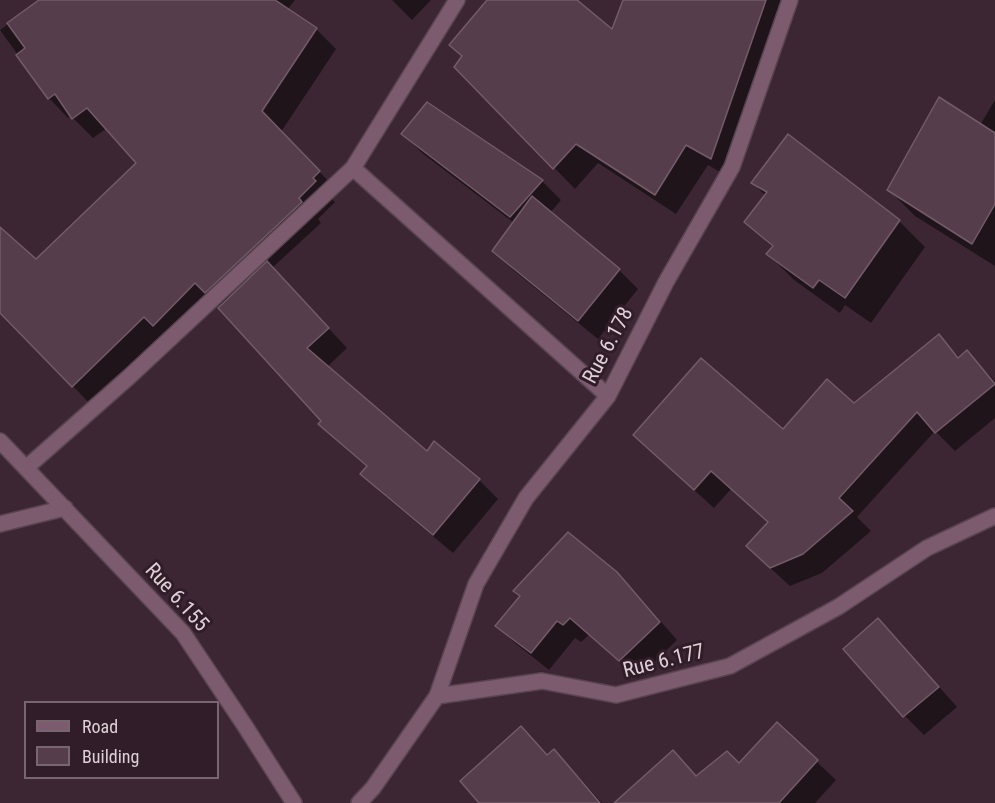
<!DOCTYPE html>
<html>
<head>
<meta charset="utf-8">
<style>
  body { margin:0 }
  #map { position:relative; width:995px; height:803px; overflow:hidden; background:#3c2633; font-family:"Roboto Condensed",sans-serif }
  canvas { display:block }
  .legend { position:absolute; left:24px; top:701px; width:195px; height:78px; box-sizing:border-box; background:#311d29; border:2px solid #77656f; margin:0; padding:8px 10px; list-style:none; font-size:18px; color:#dfd0d8 }
  .legend li { display:flex; align-items:center; gap:12px; height:30px }
  .legend b { width:30px; border:2px solid #77656f }
</style>
</head>
<body>
<div id="map">
<canvas width="995" height="803"></canvas>
<ul class="legend">
<li><b style="height:8px;background:#7d5b6f"></b>Road</li>
<li><b style="height:16px;background:#553d4b"></b>Building</li>
</ul>
</div>
<script>
const context = document.querySelector('canvas').getContext('2d');
context.lineJoin = 'round';
function fillPath(path, color) {
  context.fillStyle = color;
  context.fill(path, 'evenodd');
}
function toPath(rows) {
  const path = new Path2D();
  for (const r of rows) {
    path.moveTo(r[0], r[1]);
    for (let i = 2; i < r.length; i += 2) path.lineTo(r[i], r[i + 1]);
  }
  return path;
}
function trace(path, color, width, dash) {
  context.strokeStyle = color;
  context.lineWidth = width;
  context.lineCap = dash ? 'butt' : 'round';
  context.setLineDash(dash || []);
  context.stroke(path);
}
function drawText(font, color, halo, rows, align = 'center') {
  context.font = font + ' "Roboto Condensed",sans-serif';
  context.lineWidth = 6;
  context.setLineDash([]);
  context.textBaseline = 'middle';
  context.strokeStyle = halo;
  context.fillStyle = color;
  for (const [text, x, y, turn = 0] of rows) {
    context.save();
    context.translate(x, y);
    context.rotate((+turn || 0) * Math.PI / 180);
    context.textAlign = isNaN(turn) ? turn : align;
    if (halo) context.strokeText(text, 0, 0);
    context.fillText(text, 0, 0);
    context.restore();
  }
}
const shadow = toPath([
  [41,0,295,0,287,10,316,29,336,49,281,132,339,192,332,199,335,202,318,219,321,223,272,268,347,348,327,367,427,453,479,480,498,499,453,553,381,493,362,474,367,467,339,443,320,424,323,421,216,302,92,406,0,310,0,229,37,261,138,163,107,128,93,138,71,116,68,118,49,98,0,30],
  [392,0,431,0,412,20],
  [489,0,575,0,612,30,624,0,794,0,732,179,708,165,676,214,598,163,575,189,456,67,464,57],
  [995,100,995,266,915,216,889,190,980,125],
  [427,104,542,181,561,200,550,213,619,270,638,289,598,339,513,270,494,251,514,223,422,153,403,134],
  [753,183,899,221,925,247,871,323,845,305,840,313,794,280,768,254,773,248,746,222,766,196],
  [939,336,960,358,967,352,995,381,995,418,955,451,935,431,857,517,871,531,822,573,790,586,767,565,769,523,731,489,714,508,654,454,783,431,854,405],
  [616,573,635,592,677,640,638,678,589,635,581,642,575,638,549,670,515,643,497,626],
  [878,620,897,639,957,707,924,735,905,716,845,649],
  [777,724,836,780,815,803,638,803,673,752,697,776,739,765],
  [521,728,548,755,553,751,579,777,602,803,481,803]
]);
const building = toPath([
  [39,0,275,0,317,28,262,111,320,171,313,178,316,181,299,198,302,202,205,293,195,283,153,326,144,317,72,387,0,313,0,227,36,259,136,163,87,108,72,119,55,94,48,99,16,55,25,48,7,23,39,0],
  [487,0,577,0,612,29,623,0,766,0,711,159,686,145,655,195,576,144,553,169,454,67,462,56,449,45,487,0],
  [939,97,995,133,995,204,972,244,887,190,939,97],
  [427,102,543,180,510,217,401,134,427,102],
  [788,134,900,220,845,298,819,280,813,288,766,254,773,246,744,222,767,192,751,183,788,134],
  [532,196,620,269,578,321,492,251,532,196],
  [267,261,329,328,307,348,427,451,434,441,480,479,433,535,360,474,367,466,318,424,321,421,218,308,267,261],
  [939,334,958,358,967,350,995,384,935,433,917,412,839,498,853,511,803,554,770,568,746,546,768,522,711,471,694,490,633,435,701,358,783,429,827,379,854,403,939,334],
  [568,532,617,572,660,622,619,661,570,618,563,625,557,621,531,653,495,626,520,596,513,591,568,532],
  [878,618,939,687,903,717,843,649,878,618],
  [777,722,818,760,779,803,614,803,673,750,696,776,727,751,739,763,777,722],
  [521,726,547,755,554,749,600,803,479,803,460,781,521,726]
]);
const minor = toPath([
  [353,168,608,396],
  [0,441,183,633,245,726,294,803],
  [26,468,129,377,353,168,457,0],
  [0,524,65,508],
  [437,696,476,584,526,498,608,396,666,282,732,167,790,0],
  [359,803,373,788,437,696,542,681,616,695,730,666,838,607,927,548,995,516]
]);
const streetNames = [
  ["Rue 6.178",609,346,-62],
  ["Rue 6.155",176,598,48],
  ["Rue 6.177",664,662,-14]
];
fillPath(shadow, '#0007');
fillPath(building, '#553d4b');
trace(building, '#745b6a', 1.5);
trace(minor, '#594551', 18);
trace(minor, '#7d5b6f', 15);
drawText('21px', '#dfd0d8', '#311d29', streetNames);
</script>
</body>
</html>
